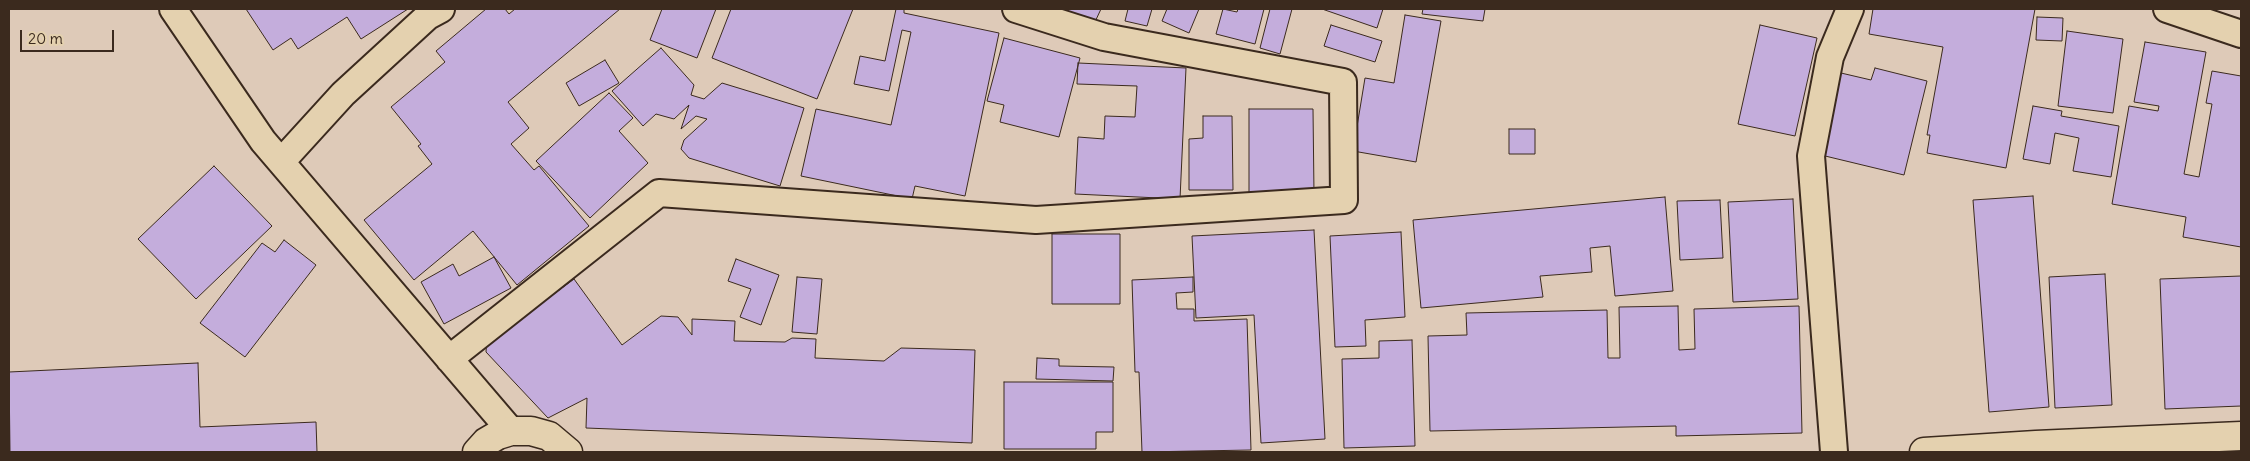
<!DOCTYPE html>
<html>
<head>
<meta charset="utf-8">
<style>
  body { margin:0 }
  #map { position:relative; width:2250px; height:461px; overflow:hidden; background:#decab8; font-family:Delius,sans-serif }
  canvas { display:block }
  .frame { position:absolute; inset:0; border:10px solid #3b2a1e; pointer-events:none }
  .scale { position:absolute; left:20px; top:30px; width:94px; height:22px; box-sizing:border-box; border:2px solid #3b2a1e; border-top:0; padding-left:6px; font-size:15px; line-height:18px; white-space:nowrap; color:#3b2a1e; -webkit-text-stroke:4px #e4d1af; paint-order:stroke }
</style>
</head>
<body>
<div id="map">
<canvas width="2250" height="461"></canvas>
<div class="frame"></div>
<div class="scale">20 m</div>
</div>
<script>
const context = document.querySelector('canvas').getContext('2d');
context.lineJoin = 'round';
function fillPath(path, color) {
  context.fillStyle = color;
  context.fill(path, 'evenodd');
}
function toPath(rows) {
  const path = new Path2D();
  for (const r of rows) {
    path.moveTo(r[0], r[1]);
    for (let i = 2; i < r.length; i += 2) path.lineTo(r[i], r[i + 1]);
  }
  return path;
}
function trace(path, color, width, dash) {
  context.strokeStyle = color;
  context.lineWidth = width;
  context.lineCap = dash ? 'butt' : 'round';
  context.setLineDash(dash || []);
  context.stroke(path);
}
const building = toPath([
  [246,9,408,9,361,39,347,17,298,49,291,38,273,50,246,9],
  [486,9,505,9,509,14,515,9,620,9,508,102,529,128,511,144,534,170,539,166,589,226,517,285,473,231,414,280,364,220,432,164,418,146,421,144,391,107,445,62,436,51,486,9],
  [662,9,716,9,697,58,650,40,662,9],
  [731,9,853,9,817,99,712,58,731,9],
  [896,9,904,9,904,13,999,33,965,196,915,186,912,199,801,176,816,109,891,125,911,32,902,30,889,91,854,84,860,56,885,61,896,9],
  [1058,9,1101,9,1094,24,1058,9],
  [1128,9,1152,9,1147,26,1125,21,1128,9],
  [1167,9,1199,9,1189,33,1162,21,1167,9],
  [1223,9,1237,12,1238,9,1264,9,1255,44,1216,34,1223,9],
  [1270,9,1292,9,1280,54,1260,48,1270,9],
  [1322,9,1383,9,1377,28,1322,9],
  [1423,9,1485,9,1483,21,1422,14,1423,9],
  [1873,9,2035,9,2006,168,1927,153,1930,135,1927,135,1943,47,1869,34,1873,9],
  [1405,15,1441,21,1416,162,1353,151,1365,78,1394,83,1405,15],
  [2037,17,2063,18,2062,41,2036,40,2037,17],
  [1331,25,1382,41,1375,62,1324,46,1331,25],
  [1760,25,1817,38,1795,136,1738,124,1760,25],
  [2067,31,2123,39,2113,113,2058,106,2067,31],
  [1004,38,1080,58,1059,137,1000,122,1004,105,987,101,1004,38],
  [2145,42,2206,52,2184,174,2199,177,2212,104,2206,103,2212,71,2241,76,2241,247,2183,237,2186,217,2112,204,2129,106,2158,111,2159,106,2134,102,2145,42],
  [661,48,694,85,691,95,704,99,722,83,804,108,780,186,689,158,681,149,684,140,707,119,696,116,681,129,689,105,674,119,656,114,643,126,612,91,661,48],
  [605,60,619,83,579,106,566,83,605,60],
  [1078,63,1186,68,1180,199,1075,194,1078,137,1104,139,1105,116,1135,117,1137,86,1077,84,1078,63],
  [1875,68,1927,81,1904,175,1821,155,1841,73,1871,80,1875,68],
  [609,93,633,118,619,131,648,163,590,218,536,161,609,93],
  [2033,106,2062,111,2061,116,2119,126,2111,177,2073,171,2079,138,2055,133,2050,164,2023,159,2033,106],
  [1249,109,1313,109,1314,194,1249,194,1249,109],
  [1203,116,1232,116,1233,190,1189,190,1189,139,1203,138,1203,116],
  [1509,129,1535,129,1535,154,1509,154,1509,129],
  [214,166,272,226,196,299,138,239,214,166],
  [2033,196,2049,407,1989,412,1973,200,2033,196],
  [1665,197,1673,291,1615,296,1610,246,1590,248,1592,272,1540,276,1543,297,1421,308,1413,220,1665,197],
  [1793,199,1798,299,1733,302,1728,202,1793,199],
  [1720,200,1723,258,1680,260,1677,201,1720,200],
  [1314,230,1325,439,1261,443,1254,315,1196,318,1192,236,1314,230],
  [1401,232,1405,317,1365,320,1366,346,1335,347,1330,236,1401,232],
  [1052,234,1120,234,1120,304,1052,304,1052,234],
  [284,240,316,265,245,357,200,323,262,243,275,252,284,240],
  [494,257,511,288,444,324,421,282,453,264,459,276,494,257],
  [736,259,779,275,761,325,740,317,751,289,728,281,736,259],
  [2105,274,2112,405,2055,408,2049,277,2105,274],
  [2241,276,2241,406,2165,409,2160,279,2241,276],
  [797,277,822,279,817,334,792,332,797,277],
  [1193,277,1193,292,1176,293,1177,309,1194,309,1194,321,1247,319,1251,450,1142,452,1139,372,1135,372,1132,280,1193,277],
  [574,279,622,345,661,316,678,317,692,335,692,319,735,321,734,341,785,342,792,338,816,339,815,358,884,361,901,348,975,350,972,443,586,428,587,398,548,418,486,352,487,335,537,298,547,299,574,279],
  [1678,306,1679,350,1695,349,1694,309,1799,306,1802,433,1676,436,1676,426,1430,431,1428,336,1467,335,1466,313,1607,310,1608,358,1620,358,1619,307,1678,306],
  [1412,340,1415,446,1344,448,1342,359,1379,358,1379,341,1412,340],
  [1037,358,1059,359,1059,366,1114,367,1113,381,1036,379,1037,358],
  [198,363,200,427,316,422,317,452,10,452,9,372,198,363],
  [1004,382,1113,382,1113,432,1096,432,1096,449,1004,449,1004,382]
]);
const minor = toPath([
  [173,9,263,141,511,431],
  [2167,9,2241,34],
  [281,162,343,94,428,16,441,9],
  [449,359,659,193,1036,220,1344,200,1343,82,1104,37,1016,9],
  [1834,452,1811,156,1830,57,1850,9]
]);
const primary = toPath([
  [477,452,486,442,498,435,511,431,531,431,549,436,568,452],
  [1924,452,2036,445,2241,436]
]);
fillPath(building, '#c4addc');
trace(building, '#3b2a1e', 1);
trace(minor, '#3b2a1e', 30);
trace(primary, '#3b2a1e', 31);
trace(minor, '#e4d1af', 26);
trace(primary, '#e4d1af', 28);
</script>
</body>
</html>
